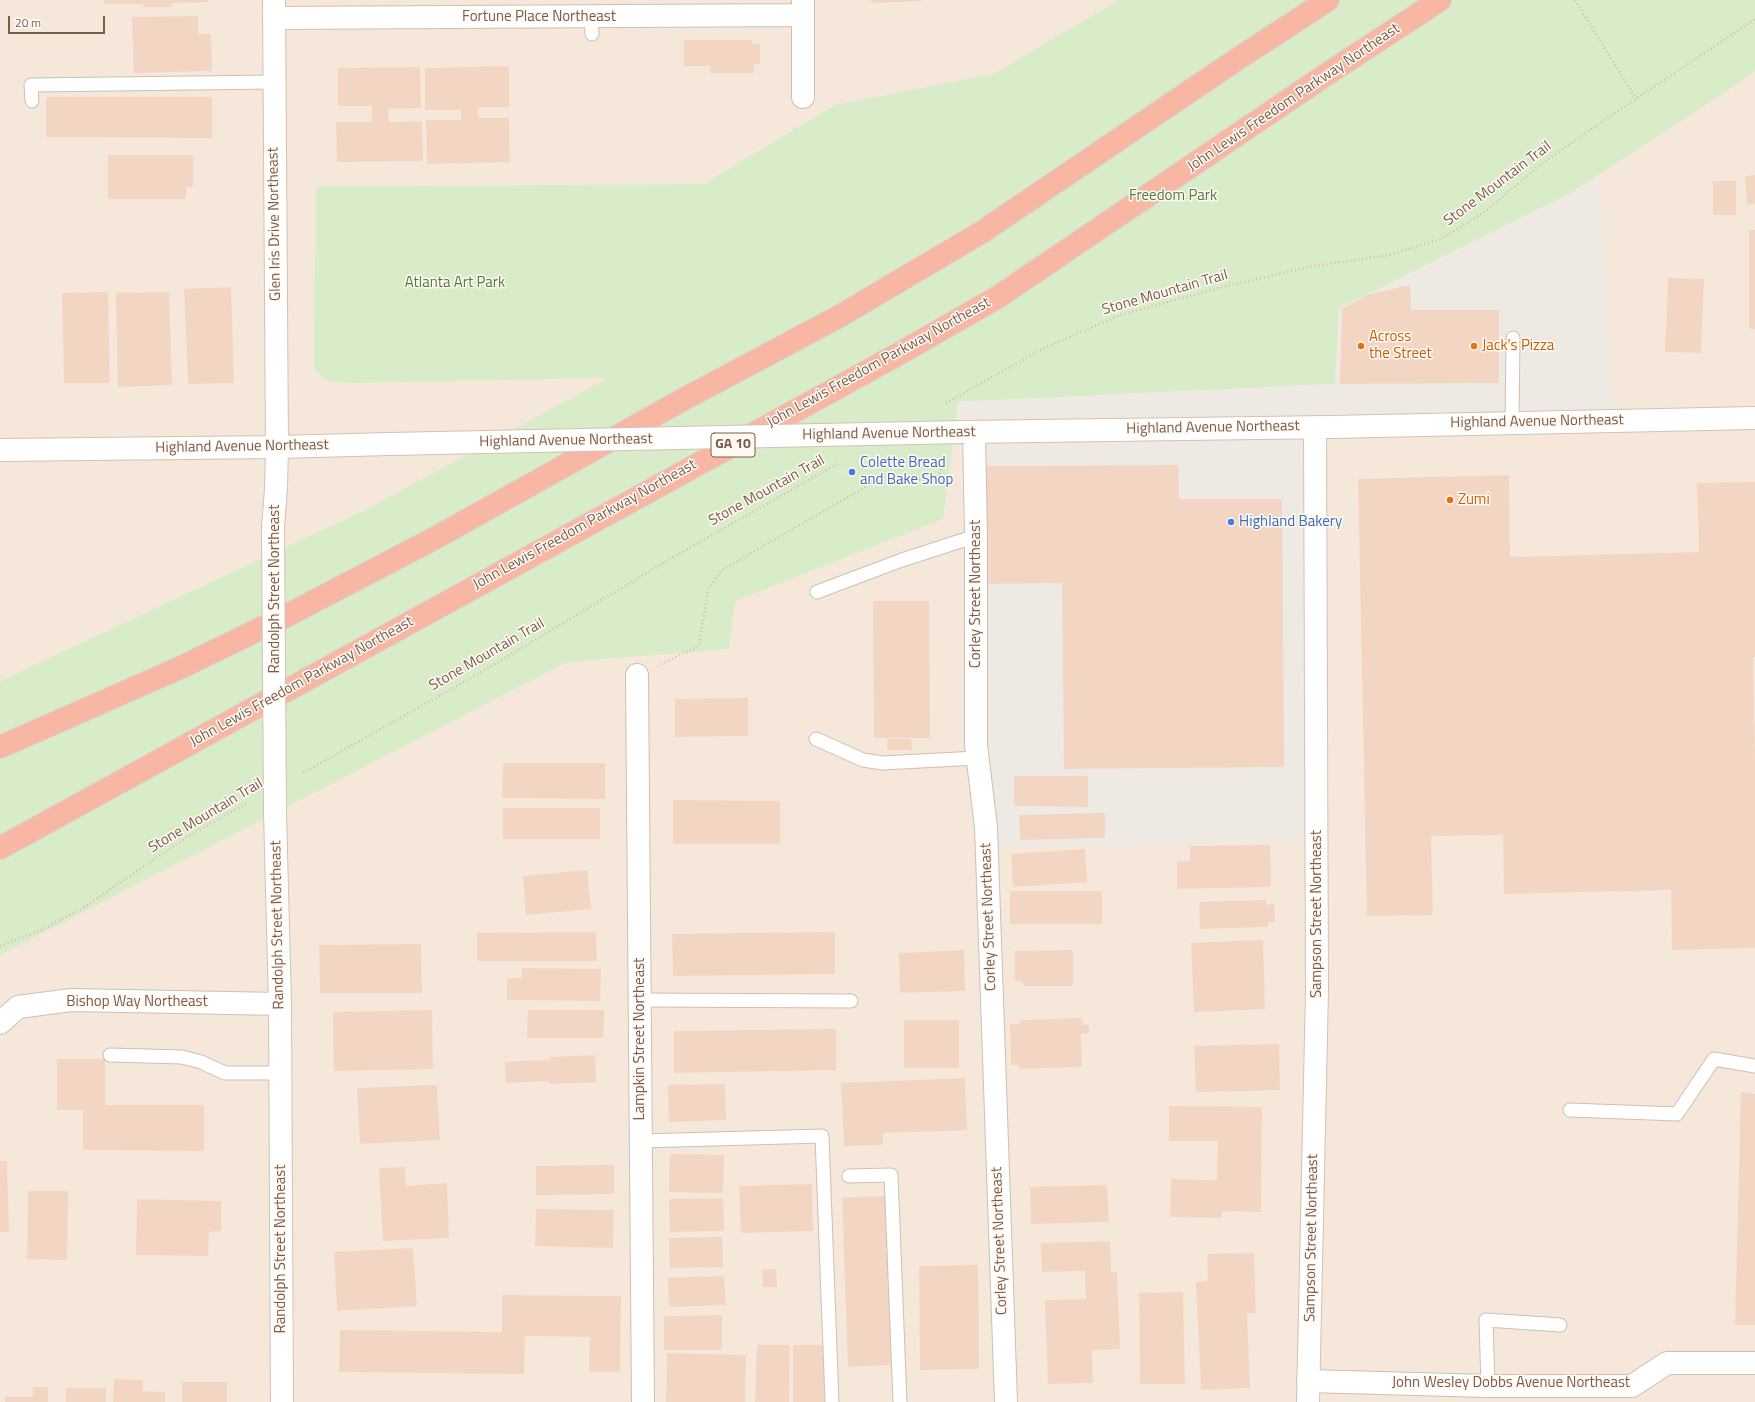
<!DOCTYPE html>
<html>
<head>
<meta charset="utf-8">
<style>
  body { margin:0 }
  #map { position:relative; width:1755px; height:1402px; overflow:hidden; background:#fdf6ec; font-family:"Titillium Web",sans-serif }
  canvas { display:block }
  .scale { position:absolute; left:8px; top:16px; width:97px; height:18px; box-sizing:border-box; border:2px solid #7a5c4d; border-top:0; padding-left:5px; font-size:12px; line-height:14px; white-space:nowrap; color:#7a5c4d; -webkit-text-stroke:3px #fffaf3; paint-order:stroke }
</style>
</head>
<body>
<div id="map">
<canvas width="1755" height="1402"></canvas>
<div class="scale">20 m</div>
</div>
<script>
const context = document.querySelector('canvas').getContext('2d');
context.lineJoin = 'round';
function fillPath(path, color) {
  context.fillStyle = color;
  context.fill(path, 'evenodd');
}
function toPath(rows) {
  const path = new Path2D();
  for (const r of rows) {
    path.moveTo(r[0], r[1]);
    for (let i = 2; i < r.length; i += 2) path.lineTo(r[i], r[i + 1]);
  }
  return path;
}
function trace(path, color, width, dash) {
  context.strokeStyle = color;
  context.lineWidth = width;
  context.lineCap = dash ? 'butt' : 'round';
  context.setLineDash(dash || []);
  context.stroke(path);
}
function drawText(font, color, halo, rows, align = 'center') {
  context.font = font + ' "Titillium Web",sans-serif';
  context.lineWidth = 3;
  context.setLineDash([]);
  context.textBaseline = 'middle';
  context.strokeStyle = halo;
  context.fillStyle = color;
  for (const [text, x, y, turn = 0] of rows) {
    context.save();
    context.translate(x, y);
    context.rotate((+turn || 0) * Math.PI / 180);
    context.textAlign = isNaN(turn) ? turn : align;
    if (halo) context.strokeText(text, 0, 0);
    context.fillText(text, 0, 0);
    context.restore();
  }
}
const residential = toPath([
  [0,0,1204,0,625,388,0,681],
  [1755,39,1755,1402,0,1402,0,927,958,402,979,847,1302,432,1599,154]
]);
const industrial = toPath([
  [1599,154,1613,424,1302,432,1318,841,979,847,958,402,1335,384,1339,308]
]);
const green = toPath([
  [1119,0,1755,0,1755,70,1736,85,1574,191,1339,308,1335,384,958,402,943,519,735,601,729,649,567,662,0,955,0,681,367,509,608,378,347,383,326,381,314,369,316,187,704,184,835,105,994,74]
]);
const building = toPath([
  [104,0,209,0,209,2,172,3,172,7,143,7,143,4,104,4],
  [871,0,921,0,921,1,871,3],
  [198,16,198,34,211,34,212,71,134,73,132,17],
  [684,40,752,40,753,44,760,44,760,64,754,65,754,73,710,73,710,66,684,66],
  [509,66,509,107,478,107,478,118,509,118,510,162,427,164,426,120,461,120,461,110,425,110,425,68],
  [420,67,421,108,388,109,389,122,422,121,423,161,337,162,336,122,372,122,372,106,338,106,338,68],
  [46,97,212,97,212,138,46,137],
  [108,155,193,155,193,187,186,187,186,199,108,199],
  [1755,175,1755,204,1747,205,1745,176],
  [1713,181,1736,181,1736,215,1713,215],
  [1749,230,1755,230,1755,329,1749,329],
  [1668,278,1704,279,1701,353,1665,352],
  [1410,285,1411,310,1499,310,1499,383,1340,384,1342,309,1367,295],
  [231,287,234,383,188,384,184,289],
  [108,292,110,383,64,383,62,293],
  [169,292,172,385,118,387,116,293],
  [1178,465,1179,499,1282,499,1284,767,1064,769,1062,583,984,584,983,466],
  [1509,475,1510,557,1699,552,1697,483,1755,482,1755,657,1753,657,1755,757,1755,948,1672,950,1671,890,1504,894,1503,835,1431,836,1433,915,1367,916,1358,479],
  [873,601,929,601,930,738,874,738],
  [748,698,748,736,675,737,675,699],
  [887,739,911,739,912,750,887,750],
  [503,763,605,763,605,799,502,798],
  [1014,776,1088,776,1088,807,1014,806],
  [673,800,780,801,780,844,673,844],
  [503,808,600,808,600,839,503,839],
  [1105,813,1105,838,1020,840,1019,815],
  [1270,845,1271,887,1177,889,1177,862,1190,861,1190,846],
  [1085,849,1087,882,1013,887,1011,854],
  [587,870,591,909,526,915,523,876],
  [1010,891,1102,891,1102,924,1010,924],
  [1266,900,1266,905,1274,904,1275,922,1268,922,1268,927,1200,929,1199,902],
  [596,932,597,961,477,961,477,933],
  [835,932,835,974,673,976,672,934],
  [1263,940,1265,1009,1194,1012,1191,943],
  [421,944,422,993,320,993,319,945],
  [964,950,965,991,900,993,899,953],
  [1073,950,1073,986,1025,986,1021,981,1015,981,1015,951],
  [522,968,601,969,600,1001,507,1000,507,978,522,978],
  [432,1010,433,1069,334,1071,333,1012],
  [528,1010,604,1010,603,1038,527,1038],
  [1082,1018,1083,1025,1089,1025,1089,1034,1081,1034,1082,1067,1020,1069,1019,1065,1011,1065,1010,1024,1020,1024,1020,1020],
  [904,1020,959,1020,959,1068,904,1068],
  [836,1029,836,1070,674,1073,674,1031],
  [1279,1044,1280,1090,1196,1092,1194,1046],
  [595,1055,596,1082,549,1084,548,1081,506,1083,505,1062,550,1060,550,1057],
  [57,1059,105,1059,105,1105,204,1105,204,1151,83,1150,83,1110,57,1110],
  [965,1078,967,1130,883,1133,883,1145,844,1146,841,1083],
  [725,1084,726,1120,669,1122,668,1085],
  [437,1085,440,1140,360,1144,357,1088],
  [1741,1092,1755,1094,1755,1325,1735,1325],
  [1169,1106,1262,1107,1261,1212,1222,1211,1222,1218,1170,1217,1171,1179,1217,1180,1218,1141,1169,1141],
  [670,1154,724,1155,723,1193,669,1192],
  [0,1161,7,1161,9,1232,0,1232],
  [614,1165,614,1194,536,1195,536,1166],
  [405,1167,406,1186,447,1183,449,1238,383,1241,379,1168],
  [812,1184,813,1231,741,1233,739,1186],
  [1107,1185,1109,1222,1031,1224,1030,1187],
  [28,1191,68,1191,67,1260,27,1259],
  [886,1196,892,1365,848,1367,842,1198],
  [723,1198,724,1231,670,1232,669,1199],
  [137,1199,221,1201,221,1231,209,1232,208,1256,136,1255],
  [536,1209,614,1210,613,1248,535,1246],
  [722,1237,723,1267,670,1268,669,1238],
  [1110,1241,1111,1272,1117,1272,1120,1349,1092,1350,1093,1383,1048,1384,1045,1300,1086,1299,1085,1271,1042,1272,1041,1243],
  [413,1248,417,1306,337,1311,334,1252],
  [1254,1253,1256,1313,1247,1313,1250,1388,1201,1390,1196,1282,1208,1281,1207,1254],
  [978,1265,979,1369,920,1370,919,1266],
  [776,1269,777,1287,763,1287,762,1270],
  [724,1276,726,1305,669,1307,668,1278],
  [1183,1292,1185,1384,1140,1384,1139,1293],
  [502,1295,621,1296,620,1372,589,1372,590,1337,525,1336,524,1374,339,1372,340,1330,502,1332],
  [722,1315,722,1350,664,1350,664,1316],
  [757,1345,790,1345,789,1402,755,1402],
  [793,1345,827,1345,826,1402,793,1402],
  [667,1353,746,1355,745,1402,666,1402],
  [114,1379,143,1380,142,1391,165,1392,165,1402,113,1402],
  [182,1382,227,1382,227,1402,182,1402],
  [33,1387,48,1387,48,1402,5,1402,5,1397,33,1397],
  [66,1388,106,1388,106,1402,66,1402]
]);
const path = toPath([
  [1575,0,1636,99],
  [946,403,1042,349,1120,315,1223,287,1308,267,1389,255,1441,239,1486,211,1540,165,1606,119,1755,19],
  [661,664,699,646,708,590,722,570,874,482,937,479,945,460],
  [303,773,478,674,670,559,839,463],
  [0,946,39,931,80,910,187,837,247,803]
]);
const lane = toPath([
  [591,16,592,34],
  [32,101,31,85,274,82],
  [1512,423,1513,338],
  [817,592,902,560,976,536],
  [816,739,863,760,883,763,977,758],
  [640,1000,851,1001],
  [110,1055,182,1057,201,1062,225,1073,280,1073],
  [1570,1110,1677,1114,1714,1059,1755,1066],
  [641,1141,822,1136,832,1402],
  [849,1176,891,1175,900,1402],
  [1488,1386,1486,1320,1560,1325]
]);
const street = toPath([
  [803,0,803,97],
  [274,18,803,15],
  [974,432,976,536,976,745,986,827,1006,1402],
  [637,675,643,1402],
  [0,1023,18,1007,71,1000,280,1004],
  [1308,1381,1488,1386,1632,1386,1667,1363,1755,1363]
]);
const secondary = toPath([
  [964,432,1331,427,1755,418],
  [0,450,277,447,390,444],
  [273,527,276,489,277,447,274,0],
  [275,813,280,1004,282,1402],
  [1308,1402,1317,990,1315,427]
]);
const highway = toPath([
  [0,747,184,666,284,617,437,537,684,399,840,316,982,232,1233,62,1328,0],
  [0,848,895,356,998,297,1327,74,1440,0]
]);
const secondaryBridge = toPath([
  [390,444,964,432],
  [273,527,275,813]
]);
const markers = [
  [1361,346,4,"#e8710a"],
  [1474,346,4,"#e8710a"],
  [852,472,4,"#3f7fe0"],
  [1450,500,4,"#e8710a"],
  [1231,522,4,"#3f7fe0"]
];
const shields = [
  [733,445,44]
];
const shieldNames = [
  ["GA 10",733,445]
];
const streetNames = [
  ["Fortune Place Northeast",539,17],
  ["John Lewis Freedom Parkway Northeast",1294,98,-34],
  ["Stone Mountain Trail",1498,184,-37],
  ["Glen Iris Drive Northeast",275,224,-91],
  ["Stone Mountain Trail",1165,293,-16],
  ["John Lewis Freedom Parkway Northeast",879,363,-29],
  ["Highland Avenue Northeast",1537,422,-1],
  ["Highland Avenue Northeast",1213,428,-1],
  ["Highland Avenue Northeast",889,434,-1],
  ["Highland Avenue Northeast",566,441,-1],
  ["Highland Avenue Northeast",242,447,-1],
  ["Stone Mountain Trail",767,491,-29],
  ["John Lewis Freedom Parkway Northeast",585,525,-29],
  ["Randolph Street Northeast",275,589,-90],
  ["Corley Street Northeast",976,594,-90],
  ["Stone Mountain Trail",487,655,-30],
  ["John Lewis Freedom Parkway Northeast",302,682,-29],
  ["Stone Mountain Trail",206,816,-31],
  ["Sampson Street Northeast",1317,914,-90],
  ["Corley Street Northeast",989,917,-92],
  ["Randolph Street Northeast",278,925,-91],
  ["Bishop Way Northeast",137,1002],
  ["Lampkin Street Northeast",640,1039,-90],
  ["Sampson Street Northeast",1312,1238,-89],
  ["Corley Street Northeast",1000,1241,-92],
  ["Randolph Street Northeast",281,1249,-90],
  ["John Wesley Dobbs Avenue Northeast",1511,1383]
];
const parkNames = [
  ["Freedom Park",1173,196],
  ["Atlanta Art Park",455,283]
];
const foodNames = [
  ["Across",1369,337],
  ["the Street",1369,354],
  ["Jack's Pizza",1482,346],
  ["Zumi",1458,500]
];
const shopNames = [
  ["Colette Bread",860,463],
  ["and Bake Shop",860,480],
  ["Highland Bakery",1239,522]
];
fillPath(residential, '#f5e8da');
fillPath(industrial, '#efe9e4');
fillPath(green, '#d8ecc9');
fillPath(building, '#f3d5c3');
trace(lane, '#d1beb0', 15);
trace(street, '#d1beb0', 24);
trace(secondary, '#d6c0b0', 24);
trace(highway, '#dad1cd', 24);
trace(path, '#d9b8a5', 2.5, [1, 3]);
trace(lane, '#fff', 13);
trace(street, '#fff', 22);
trace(secondary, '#fff', 22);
trace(highway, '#f7b7a3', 22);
trace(secondaryBridge, '#d6c0b0', 24, []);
trace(secondaryBridge, '#fff', 22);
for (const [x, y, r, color] of markers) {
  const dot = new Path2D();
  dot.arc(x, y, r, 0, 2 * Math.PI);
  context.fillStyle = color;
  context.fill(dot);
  trace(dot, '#fffaf3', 1.5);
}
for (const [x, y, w] of shields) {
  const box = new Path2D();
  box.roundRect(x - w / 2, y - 12, w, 24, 3);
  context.fillStyle = '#fffaf3';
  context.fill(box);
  trace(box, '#7a5c4d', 1);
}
drawText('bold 14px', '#7a5c4d', null, shieldNames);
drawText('15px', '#7a5c4d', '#fffaf3', streetNames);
drawText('15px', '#537a41', '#fffaf3', parkNames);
drawText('15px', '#c56008', '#fffaf3', foodNames, 'left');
drawText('15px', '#366cbe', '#fffaf3', shopNames, 'left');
</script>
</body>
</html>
